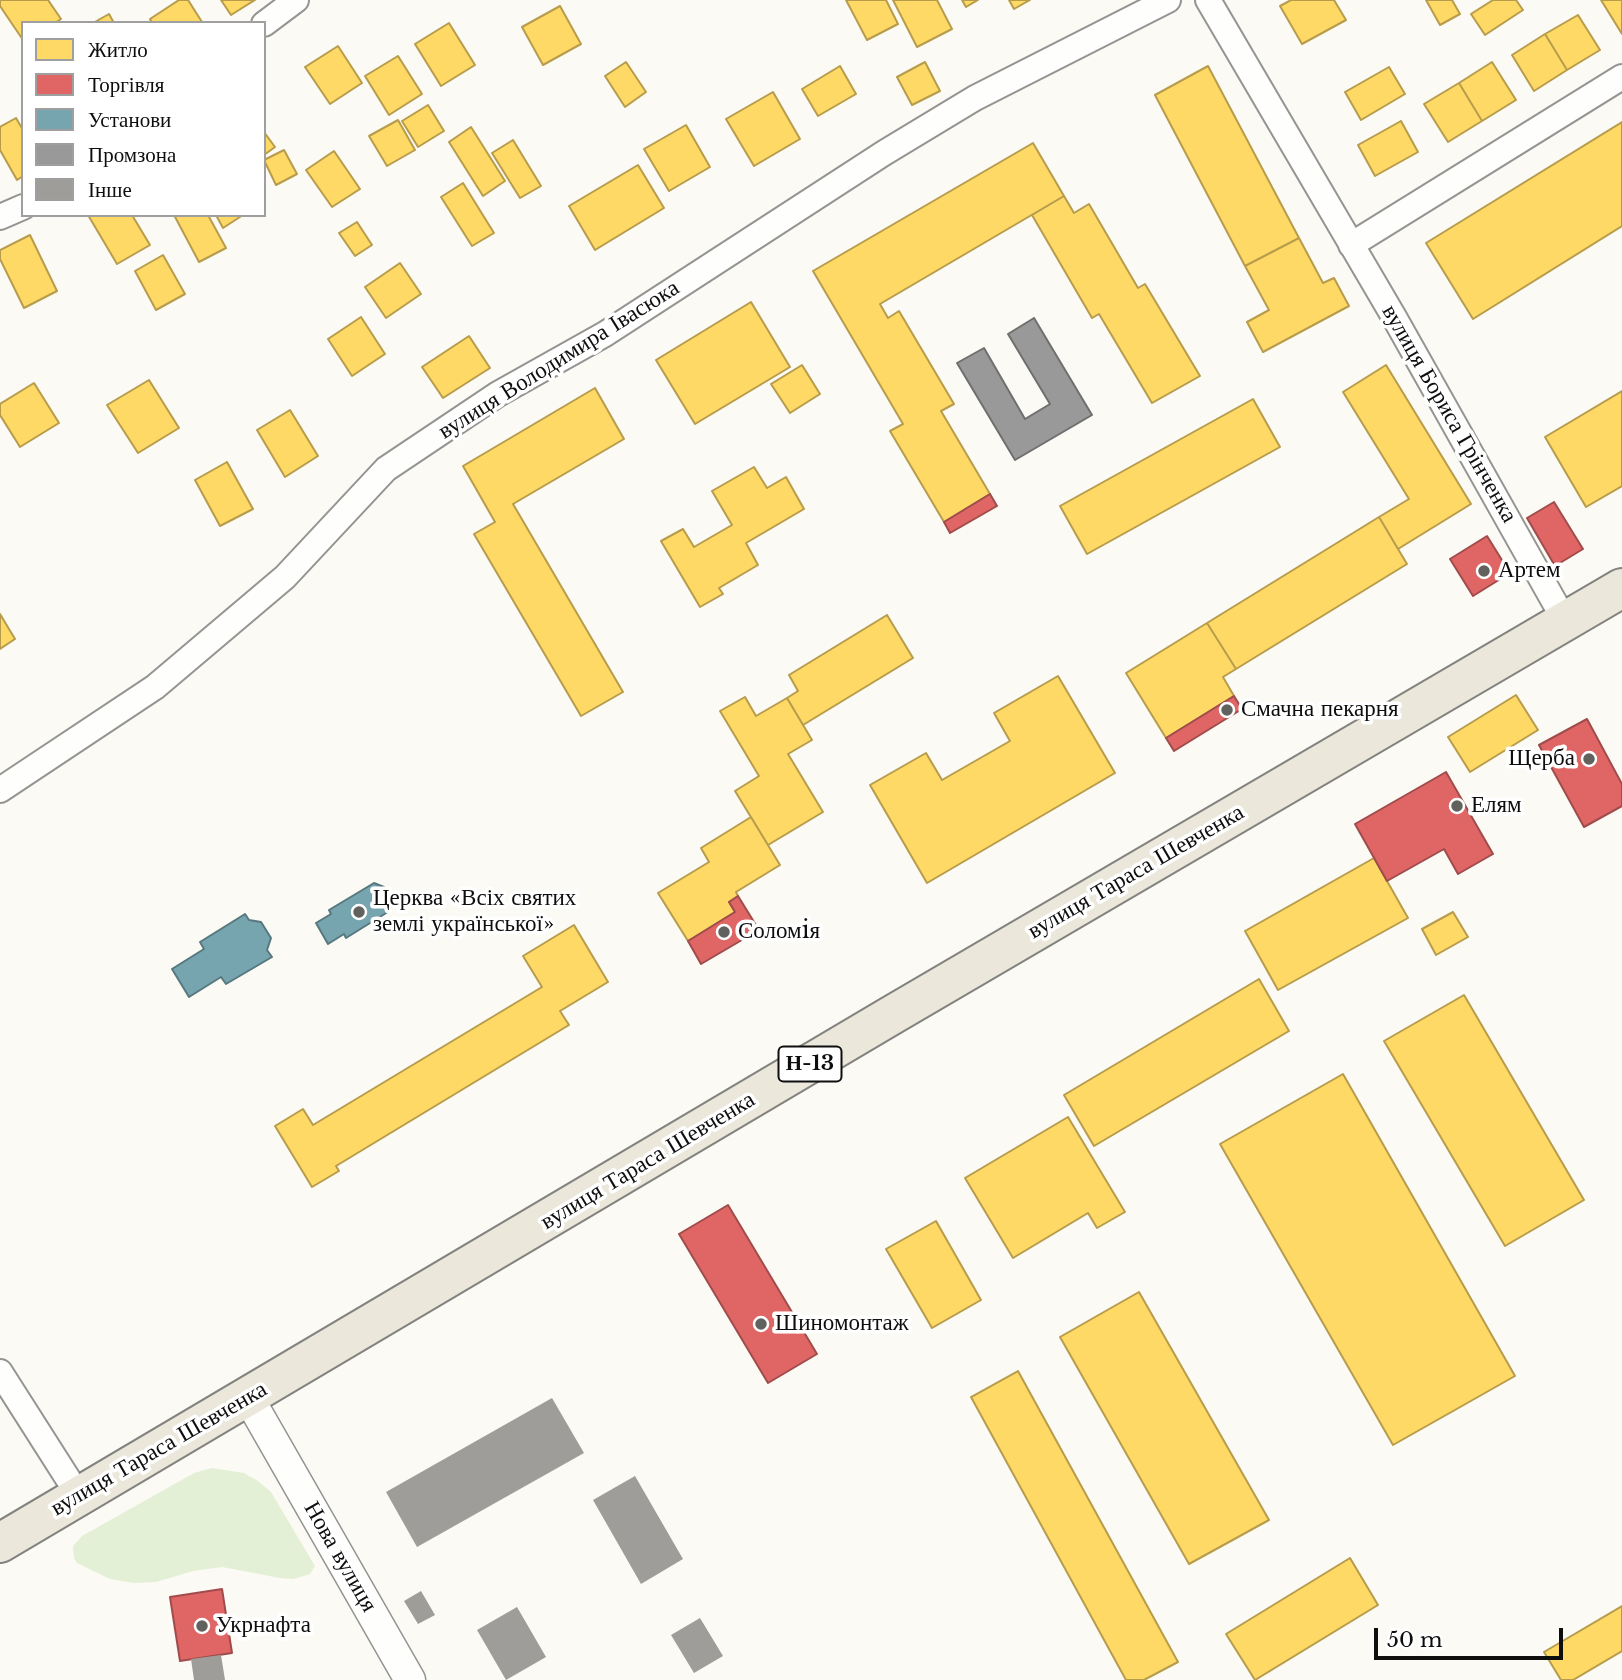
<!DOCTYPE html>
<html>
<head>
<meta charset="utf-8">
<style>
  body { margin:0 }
  #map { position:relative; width:1622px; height:1680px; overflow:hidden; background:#fbfaf4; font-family:"Libre Baskerville",serif }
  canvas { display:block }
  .legend { position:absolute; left:21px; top:21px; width:245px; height:196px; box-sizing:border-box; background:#fff; border:2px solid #9f9f9f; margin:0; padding:9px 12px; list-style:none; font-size:21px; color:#0e0e0e }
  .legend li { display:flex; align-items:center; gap:14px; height:35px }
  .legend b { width:35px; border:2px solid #9f9f9f }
  .scale { position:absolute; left:1374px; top:1628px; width:189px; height:32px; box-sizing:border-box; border:4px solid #0e0e0e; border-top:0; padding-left:9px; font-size:21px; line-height:24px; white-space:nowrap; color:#0e0e0e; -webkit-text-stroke:5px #fff; paint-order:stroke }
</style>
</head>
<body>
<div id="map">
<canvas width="1622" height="1680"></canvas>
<ul class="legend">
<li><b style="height:19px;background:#ffd966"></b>Житло</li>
<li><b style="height:19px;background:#e06666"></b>Торгівля</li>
<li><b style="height:19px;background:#76a5af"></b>Установи</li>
<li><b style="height:19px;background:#999"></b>Промзона</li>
<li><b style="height:19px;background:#9f9d99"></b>Інше</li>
</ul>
<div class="scale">50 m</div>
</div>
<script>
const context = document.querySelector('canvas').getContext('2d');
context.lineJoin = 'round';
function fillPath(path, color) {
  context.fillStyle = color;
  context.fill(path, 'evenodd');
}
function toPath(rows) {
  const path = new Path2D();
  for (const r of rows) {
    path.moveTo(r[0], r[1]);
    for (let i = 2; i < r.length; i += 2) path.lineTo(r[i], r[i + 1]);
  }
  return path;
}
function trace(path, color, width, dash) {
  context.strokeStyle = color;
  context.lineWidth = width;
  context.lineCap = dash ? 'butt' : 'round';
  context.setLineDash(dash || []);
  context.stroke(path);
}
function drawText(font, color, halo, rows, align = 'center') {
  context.font = font + ' "Libre Baskerville",serif';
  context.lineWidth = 7;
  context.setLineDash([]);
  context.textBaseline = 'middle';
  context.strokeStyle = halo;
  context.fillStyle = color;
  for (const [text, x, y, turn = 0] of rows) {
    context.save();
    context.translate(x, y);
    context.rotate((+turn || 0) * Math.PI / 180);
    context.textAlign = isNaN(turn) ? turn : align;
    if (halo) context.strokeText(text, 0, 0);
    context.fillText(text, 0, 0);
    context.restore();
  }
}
const green = toPath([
  [212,1468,244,1473,258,1481,271,1492,315,1566,310,1574,294,1579,280,1578,222,1567,193,1571,156,1582,134,1583,110,1579,77,1563,74,1558,73,1546,82,1536,194,1473]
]);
const homes = toPath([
  [0,0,48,0,61,19,55,23,23,23,23,40,0,6,0,0],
  [179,0,188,0,202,22,152,23,150,19,179,0],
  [221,0,255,0,231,15,221,0],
  [846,0,886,0,898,24,867,40,846,0],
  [893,0,937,0,952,29,917,47,893,0],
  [962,0,978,0,966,7,962,0],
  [1009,0,1030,0,1014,9,1009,0],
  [1291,0,1334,0,1346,20,1302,44,1280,6,1291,0],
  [1426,0,1452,0,1460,14,1440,25,1426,0],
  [1493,0,1516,0,1523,10,1485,35,1471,14,1493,0],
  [1601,0,1622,0,1622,34,1601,0],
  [560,6,581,44,543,65,522,27,560,6],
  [109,14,114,23,93,23,109,14],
  [1578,15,1600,50,1567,70,1545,34,1578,15],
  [449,23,475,65,441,86,415,44,449,23],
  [1545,34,1567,70,1534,91,1512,55,1545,34],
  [338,46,362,83,330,104,305,67,338,46],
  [398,56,422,94,389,115,365,76,398,56],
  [626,62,646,92,625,107,605,76,626,62],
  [925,62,940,91,912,105,897,77,925,62],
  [1492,62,1516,100,1482,121,1459,83,1492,62],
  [840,66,856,94,818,116,802,89,840,66],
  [1208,66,1299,238,1245,266,1155,95,1208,66],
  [1389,67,1405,94,1361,120,1345,92,1389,67],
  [1459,83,1482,121,1448,142,1424,104,1459,83],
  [773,92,800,139,754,166,726,119,773,92],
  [428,105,444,131,418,147,402,121,428,105],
  [16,118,23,130,23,176,17,180,0,150,0,127,16,118],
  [398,120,415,150,387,166,369,136,398,120],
  [1401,121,1418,152,1375,176,1358,145,1401,121],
  [1622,122,1622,226,1473,319,1426,243,1622,122],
  [686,125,710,167,669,191,644,149,686,125],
  [471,127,505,181,483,196,449,142,471,127],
  [264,132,275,147,264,155,264,132],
  [513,140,541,186,520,198,492,153,513,140],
  [1033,143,1064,196,880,304,888,318,899,311,954,404,941,411,990,494,944,522,890,431,903,424,813,271,1033,143],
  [284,150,297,174,276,185,264,160,284,150],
  [334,151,360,189,332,207,306,170,334,151],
  [638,165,664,208,595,250,569,206,638,165],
  [463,183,494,233,472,246,441,197,463,183],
  [1064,196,1074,213,1089,204,1138,288,1145,284,1200,376,1152,403,1099,314,1092,318,1032,215,1064,196],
  [88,215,132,215,150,245,117,264,88,215],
  [174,215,208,215,226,248,199,262,174,215],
  [216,215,243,215,223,228,216,215],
  [357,222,372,245,355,256,339,233,357,222],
  [30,235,57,291,24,308,0,259,0,250,30,235],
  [1299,238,1323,283,1334,278,1349,306,1263,352,1247,322,1269,310,1245,266,1299,238],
  [163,255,185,294,156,310,135,271,163,255],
  [400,263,421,294,386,318,365,287,400,263],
  [751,302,790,367,695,424,656,360,751,302],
  [361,317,385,354,352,376,328,339,361,317],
  [469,336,490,368,443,398,422,367,469,336],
  [802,365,820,394,790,413,771,384,802,365],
  [1386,365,1471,504,1398,549,1379,517,1409,499,1343,392,1386,365],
  [149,380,179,428,138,453,107,405,149,380],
  [34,383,59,423,20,447,0,415,0,404,34,383],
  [595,388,624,439,513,504,623,692,581,716,474,534,495,522,463,466,595,388],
  [1622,391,1622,486,1586,507,1545,437,1622,391],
  [1253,399,1280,447,1087,554,1060,506,1253,399],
  [290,410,318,456,285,477,257,430,290,410],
  [227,462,253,509,220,526,195,480,227,462],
  [754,467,767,488,786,477,804,509,746,543,758,565,719,588,723,594,700,607,661,541,683,529,694,547,732,525,712,491,754,467],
  [1379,517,1407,564,1236,669,1207,623,1379,517],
  [0,614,15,639,0,649,0,614],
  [887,615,913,658,803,725,787,698,798,691,789,675,887,615],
  [1207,623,1236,669,1223,677,1234,696,1166,738,1126,673,1207,623],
  [1058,676,1115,773,927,883,870,785,926,753,942,780,1010,741,994,713,1058,676],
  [1516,695,1538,730,1470,772,1448,737,1516,695],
  [745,697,756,716,787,698,812,740,788,754,823,812,768,845,735,791,759,776,720,711,745,697],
  [751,817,780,865,736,892,738,896,729,902,735,912,688,941,658,893,709,862,701,848,751,817],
  [1374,858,1408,918,1278,990,1245,931,1374,858],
  [1453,912,1468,937,1436,955,1422,929,1453,912],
  [574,925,608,982,560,1011,569,1025,336,1166,339,1171,312,1187,275,1126,303,1109,313,1125,542,987,523,956,574,925],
  [1259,979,1289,1031,1094,1146,1064,1095,1259,979],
  [1464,995,1584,1200,1505,1246,1384,1041,1464,995],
  [1343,1074,1515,1376,1393,1445,1220,1144,1343,1074],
  [1068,1117,1125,1212,1097,1228,1088,1213,1013,1258,965,1178,1068,1117],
  [936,1221,981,1300,932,1328,886,1249,936,1221],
  [1139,1292,1269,1520,1189,1564,1060,1337,1139,1292],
  [1018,1371,1178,1662,1144,1680,1126,1680,971,1397,1018,1371],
  [1350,1558,1378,1605,1255,1680,1226,1634,1350,1558],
  [1622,1606,1622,1651,1573,1680,1561,1680,1544,1652,1622,1606]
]);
const shops = toPath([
  [990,494,997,506,950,533,944,522,990,494],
  [1554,502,1583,549,1555,566,1527,518,1554,502],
  [1487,536,1510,573,1473,596,1450,559,1487,536],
  [1234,696,1242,709,1174,751,1166,738,1234,696],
  [1587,719,1622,784,1622,806,1584,827,1539,745,1587,719],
  [1446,772,1493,854,1458,874,1444,849,1387,881,1355,824,1446,772],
  [738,896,759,930,701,964,688,941,735,912,729,902,738,896],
  [728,1205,817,1354,768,1383,679,1234,728,1205],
  [222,1589,232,1653,180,1661,170,1597,222,1589]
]);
const public = toPath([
  [374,883,384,887,392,900,391,910,346,938,344,934,328,944,316,923,331,914,329,910,374,883],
  [245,914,249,920,261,922,271,938,267,950,272,957,226,984,221,977,189,997,172,969,204,949,200,942,245,914]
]);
const industry = toPath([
  [1034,318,1092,415,1015,460,957,363,984,348,1025,419,1050,404,1008,334,1034,318]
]);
const building = toPath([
  [552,1398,584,1453,417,1547,386,1492],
  [635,1476,683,1559,641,1584,593,1500],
  [421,1591,435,1615,418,1624,404,1601],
  [517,1607,546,1657,506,1680,477,1630],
  [700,1618,723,1656,694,1673,671,1635],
  [221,1655,225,1680,194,1680,191,1659]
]);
const minor = toPath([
  [1208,0,1394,317,1565,621],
  [264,24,296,0],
  [0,217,23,207],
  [1351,245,1622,77],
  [0,790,155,687,285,577,386,469,498,394,605,334,884,153,975,98,1168,0],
  [0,1372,79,1496]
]);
const tertiary = toPath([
  [248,1397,410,1680]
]);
const primary = toPath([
  [0,1543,892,1015,1622,588]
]);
const markers = [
  [1484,571,7,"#61615e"],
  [1227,710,7,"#61615e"],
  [1589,759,7,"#61615e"],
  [1457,806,7,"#61615e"],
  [359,912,7,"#61615e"],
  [724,932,7,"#61615e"],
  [761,1324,7,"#61615e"],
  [202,1626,7,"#61615e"]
];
const shields = [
  [810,1064,63]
];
const shieldNames = [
  ["Н-13",810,1064]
];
const streetNames = [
  ["вулиця Володимира Івасюка",559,360,-32],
  ["вулиця Бориса Грінченка",1449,414,60],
  ["вулиця Тараса Шевченка",1136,872,-30],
  ["вулиця Тараса Шевченка",648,1161,-31],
  ["вулиця Тараса Шевченка",159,1449,-30],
  ["Нова вулиця",340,1557,60]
];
const poiNames = [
  ["Артем",1498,571],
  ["Смачна пекарня",1241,710],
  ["Щерба",1575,759,"right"],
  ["Елям",1471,806],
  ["Церква «Всіх святих",373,899],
  ["землі української»",373,925],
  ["Соломiя",738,932],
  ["Шиномонтаж",775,1324],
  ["Укрнафта",216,1626]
];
fillPath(green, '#e4f0d5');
fillPath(homes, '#ffd966');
trace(homes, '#b79c4c', 2);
fillPath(shops, '#e06666');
trace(shops, '#a14c4c', 2);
fillPath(public, '#76a5af');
trace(public, '#57787f', 2);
fillPath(industry, '#999');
trace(industry, '#6f6f6f', 2);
fillPath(building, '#9f9d99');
trace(minor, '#959492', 28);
trace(tertiary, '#959492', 33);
trace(primary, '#82827f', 42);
trace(minor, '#fefefd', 24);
trace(tertiary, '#fefefd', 30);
trace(primary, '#ebe7da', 38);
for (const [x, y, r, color] of markers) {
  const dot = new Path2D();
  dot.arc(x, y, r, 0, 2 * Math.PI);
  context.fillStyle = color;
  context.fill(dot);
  trace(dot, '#fff', 2.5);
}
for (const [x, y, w] of shields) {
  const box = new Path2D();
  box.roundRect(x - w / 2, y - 17.5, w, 35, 5);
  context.fillStyle = '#fff';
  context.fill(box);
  trace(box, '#0e0e0e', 2);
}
drawText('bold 21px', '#0e0e0e', null, shieldNames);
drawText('23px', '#0e0e0e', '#fff', streetNames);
drawText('23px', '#0e0e0e', '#fff', poiNames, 'left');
</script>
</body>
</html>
